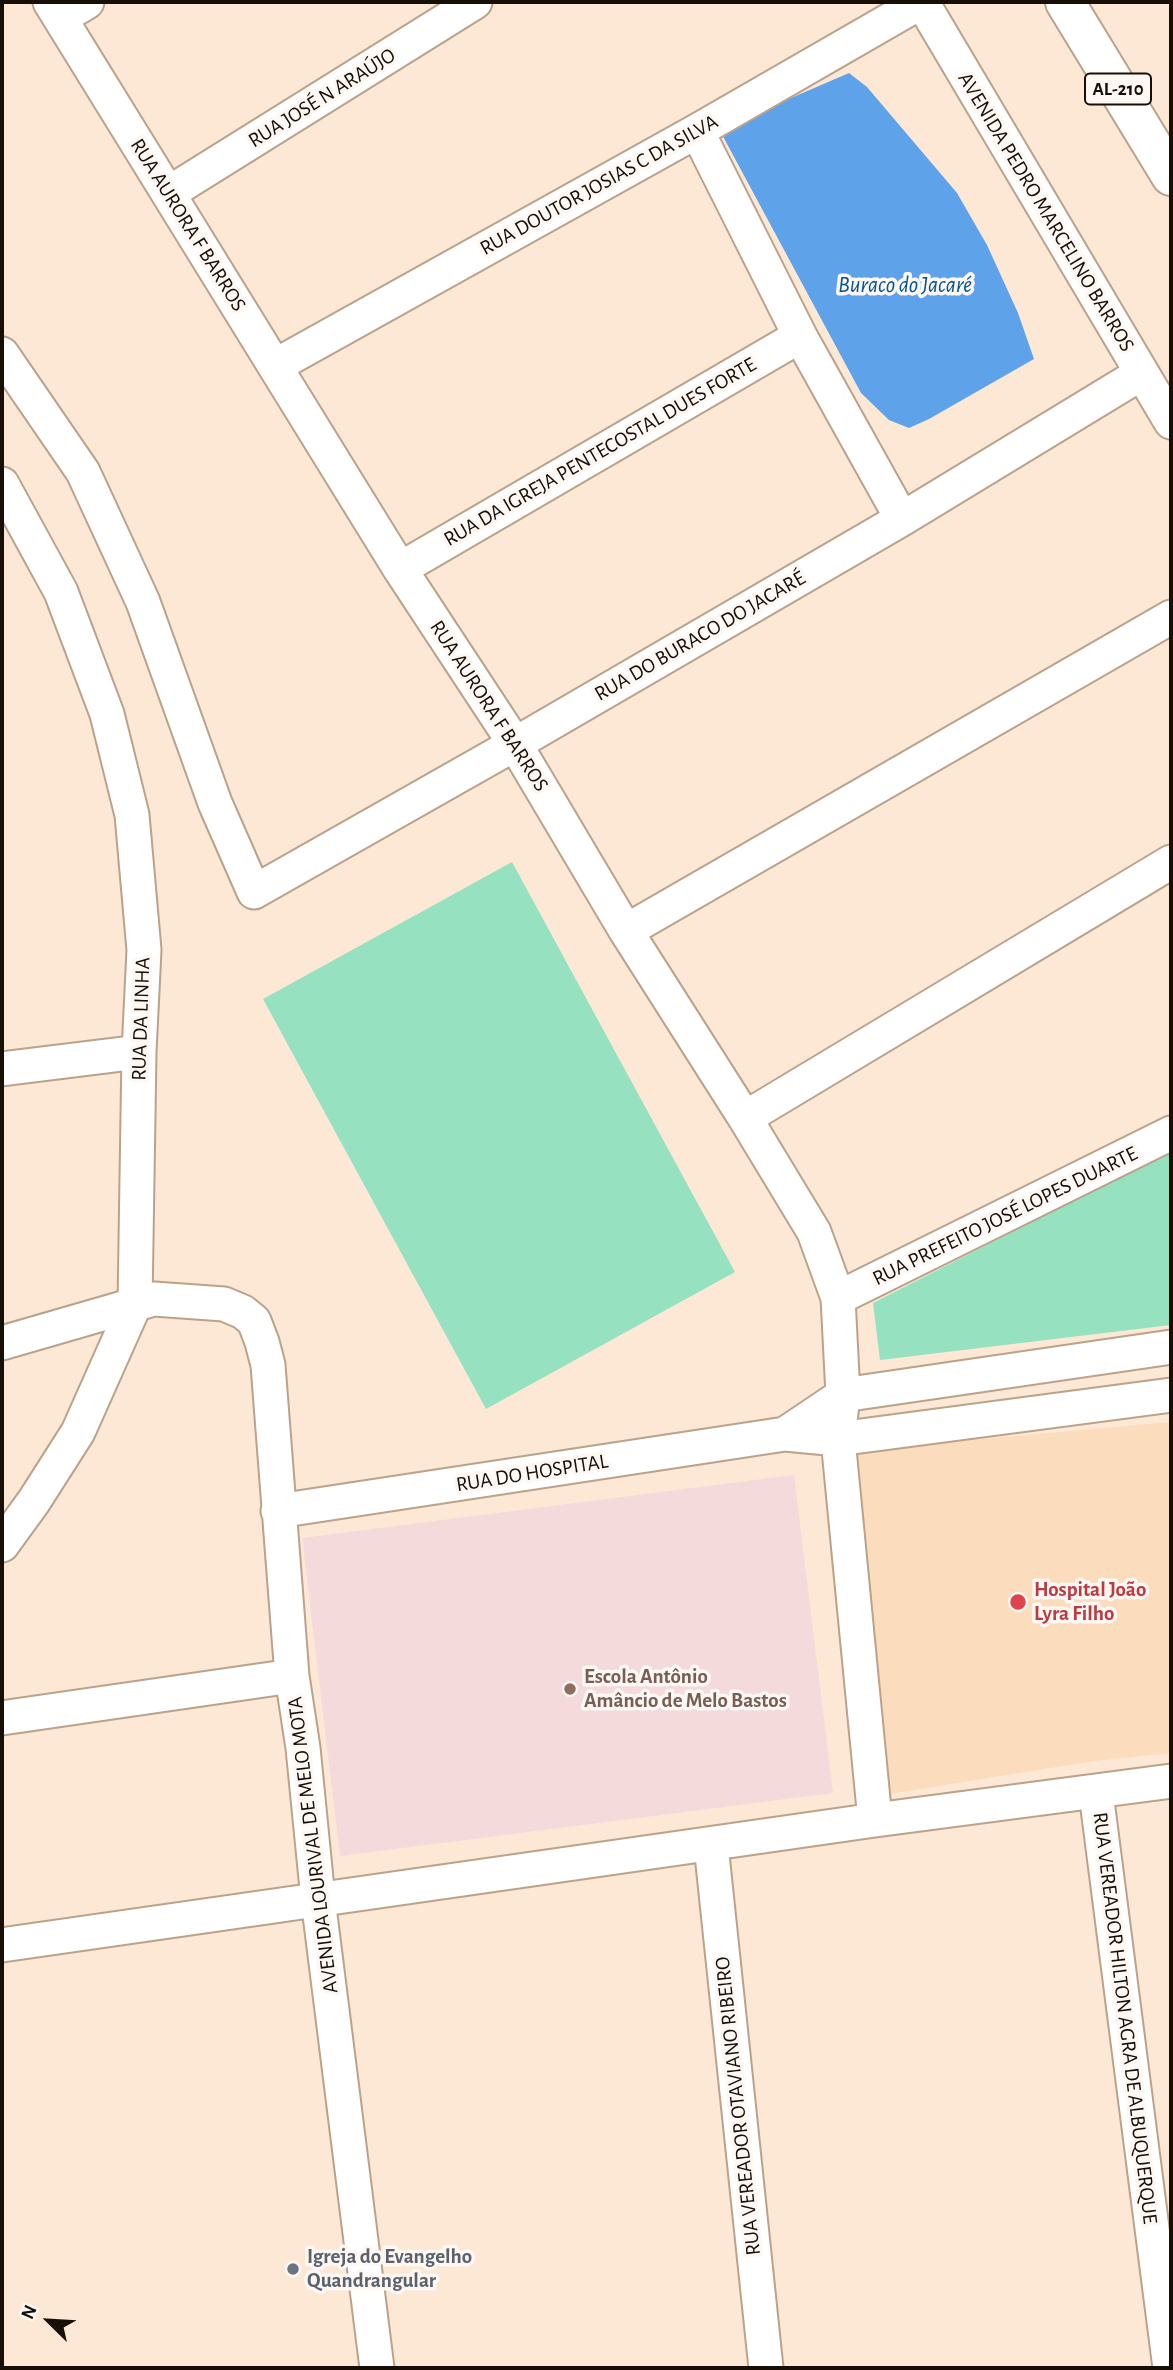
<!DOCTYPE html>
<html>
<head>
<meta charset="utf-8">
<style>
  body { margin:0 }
  #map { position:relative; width:1173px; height:2370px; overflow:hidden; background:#fce8d4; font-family:"Alegreya Sans",sans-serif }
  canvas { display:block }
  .frame { position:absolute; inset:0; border:4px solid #170e06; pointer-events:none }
  .north { position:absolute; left:14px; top:2286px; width:70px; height:70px; -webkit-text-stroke:5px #fdf8f3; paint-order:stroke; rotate:294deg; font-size:19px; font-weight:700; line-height:28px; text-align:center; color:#170e06 }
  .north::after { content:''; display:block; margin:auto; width:24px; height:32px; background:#170e06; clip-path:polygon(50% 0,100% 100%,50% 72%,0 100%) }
</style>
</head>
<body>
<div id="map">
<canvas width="1173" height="2370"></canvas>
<div class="frame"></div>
<div class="north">N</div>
</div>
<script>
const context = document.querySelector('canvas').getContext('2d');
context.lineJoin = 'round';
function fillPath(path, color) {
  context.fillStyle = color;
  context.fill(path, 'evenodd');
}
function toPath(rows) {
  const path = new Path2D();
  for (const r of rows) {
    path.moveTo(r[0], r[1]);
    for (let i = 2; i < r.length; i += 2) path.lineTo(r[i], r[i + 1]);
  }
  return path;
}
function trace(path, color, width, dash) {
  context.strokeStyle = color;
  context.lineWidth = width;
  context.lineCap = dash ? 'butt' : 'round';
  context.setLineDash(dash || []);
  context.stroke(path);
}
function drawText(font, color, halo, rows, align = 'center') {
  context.font = font + ' "Alegreya Sans",sans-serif';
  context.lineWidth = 7;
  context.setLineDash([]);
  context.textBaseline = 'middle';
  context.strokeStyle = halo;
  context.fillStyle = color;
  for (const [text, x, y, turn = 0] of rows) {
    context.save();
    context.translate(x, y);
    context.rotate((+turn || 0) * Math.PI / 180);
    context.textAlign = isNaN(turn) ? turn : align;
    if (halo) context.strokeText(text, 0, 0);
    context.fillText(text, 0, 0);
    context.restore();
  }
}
const built = toPath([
  [1171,1422,1171,1753,1094,1761,883,1795,849,1451]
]);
const education = toPath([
  [794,1475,833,1793,340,1856,302,1538]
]);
const green = toPath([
  [512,862,735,1272,486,1409,263,999],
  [1171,1151,1171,1325,880,1360,873,1303]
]);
const water = toPath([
  [849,73,867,87,957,193,987,245,1018,313,1034,359,929,419,909,428,889,420,861,393,719,129]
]);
const street = toPath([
  [50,2,400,569,515,744,626,931,745,1118,814,1232,838,1298,843,1395,838,1439,875,1820],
  [922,2,1171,422],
  [60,18,87,2],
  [697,131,800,336,902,519],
  [169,193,475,2],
  [2,354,83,472,143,602,215,803,254,892,515,744,902,519,1142,373],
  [275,366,697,131,921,2],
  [2,484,61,592,107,714,132,815,144,950,139,1052,135,1304,78,1432,34,1501,2,1545],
  [400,569,800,336],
  [626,931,1171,617],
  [2,1069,139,1052],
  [745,1118,1171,862],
  [838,1298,1171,1133],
  [2,1343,154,1299,224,1304,243,1312,254,1321,262,1342,268,1365,292,1676,303,1748,318,1899,377,2368],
  [785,1434,843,1395,1171,1347],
  [278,1511,785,1434,838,1439,1171,1395],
  [2,1718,292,1676],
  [1096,1793,1170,2368],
  [711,1845,766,2368],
  [2,1945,875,1820,1171,1781]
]);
const primary = toPath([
  [1065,2,1171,176]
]);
const markers = [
  [1018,1602,9,"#e0444e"],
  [570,1689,7,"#8d6e63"],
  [293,2269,7,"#6b7280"]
];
const shields = [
  [1118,89,66]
];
const shieldNames = [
  ["AL-210",1118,89]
];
const streetNames = [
  ["RUA JOSÉ N ARAÚJO",322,98,-32],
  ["RUA DOUTOR JOSIAS C DA SILVA",599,185,-29],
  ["AVENIDA PEDRO MARCELINO BARROS",1046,212,59],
  ["RUA AURORA F BARROS",188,225,58],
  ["RUA DA IGREJA PENTECOSTAL DUES FORTE",600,452,-30],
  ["RUA DO BURACO DO JACARÉ",700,636,-30],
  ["RUA AURORA F BARROS",489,706,57],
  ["RUA DA LINHA",141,1019,-88],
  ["RUA PREFEITO JOSÉ LOPES DUARTE",1005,1216,-26],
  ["RUA DO HOSPITAL",532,1473,-9],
  ["AVENIDA LOURIVAL DE MELO MOTA",313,1845,-97],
  ["RUA VEREADOR HILTON AGRA DE ALBUQUERQUE",1125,2018,83],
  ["RUA VEREADOR OTAVIANO RIBEIRO",738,2106,-96]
];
const healthNames = [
  ["Hospital João",1034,1590],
  ["Lyra Filho",1034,1614]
];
const educationNames = [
  ["Escola Antônio",584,1677],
  ["Amâncio de Melo Bastos",584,1701]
];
const worshipNames = [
  ["Igreja do Evangelho",307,2257],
  ["Quandrangular",307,2281]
];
const waterNames = [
  ["Buraco do Jacaré",905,285]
];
fillPath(built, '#fbdcbd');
fillPath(education, '#f5dadc');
fillPath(green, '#96e2c0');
fillPath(water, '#5ea3ea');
trace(street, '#bba28b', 37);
trace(primary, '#bba28b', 42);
trace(street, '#fff', 33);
trace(primary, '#fff', 38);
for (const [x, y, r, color] of markers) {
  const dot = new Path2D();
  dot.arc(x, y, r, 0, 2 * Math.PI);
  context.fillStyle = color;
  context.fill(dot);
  trace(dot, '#fdf8f3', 2.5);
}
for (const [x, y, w] of shields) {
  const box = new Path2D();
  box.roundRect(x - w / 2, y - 15.5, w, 31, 5);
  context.fillStyle = '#fdf8f3';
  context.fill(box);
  trace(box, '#170e06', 2);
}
drawText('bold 19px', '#170e06', null, shieldNames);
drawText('21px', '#170e06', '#fdf8f3', streetNames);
drawText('bold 21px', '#be3a42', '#fdf8f3', healthNames, 'left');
drawText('bold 21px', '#785e54', '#fdf8f3', educationNames, 'left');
drawText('bold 21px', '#5b616d', '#fdf8f3', worshipNames, 'left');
drawText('italic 23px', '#025494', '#fdf8f3', waterNames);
</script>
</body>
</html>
